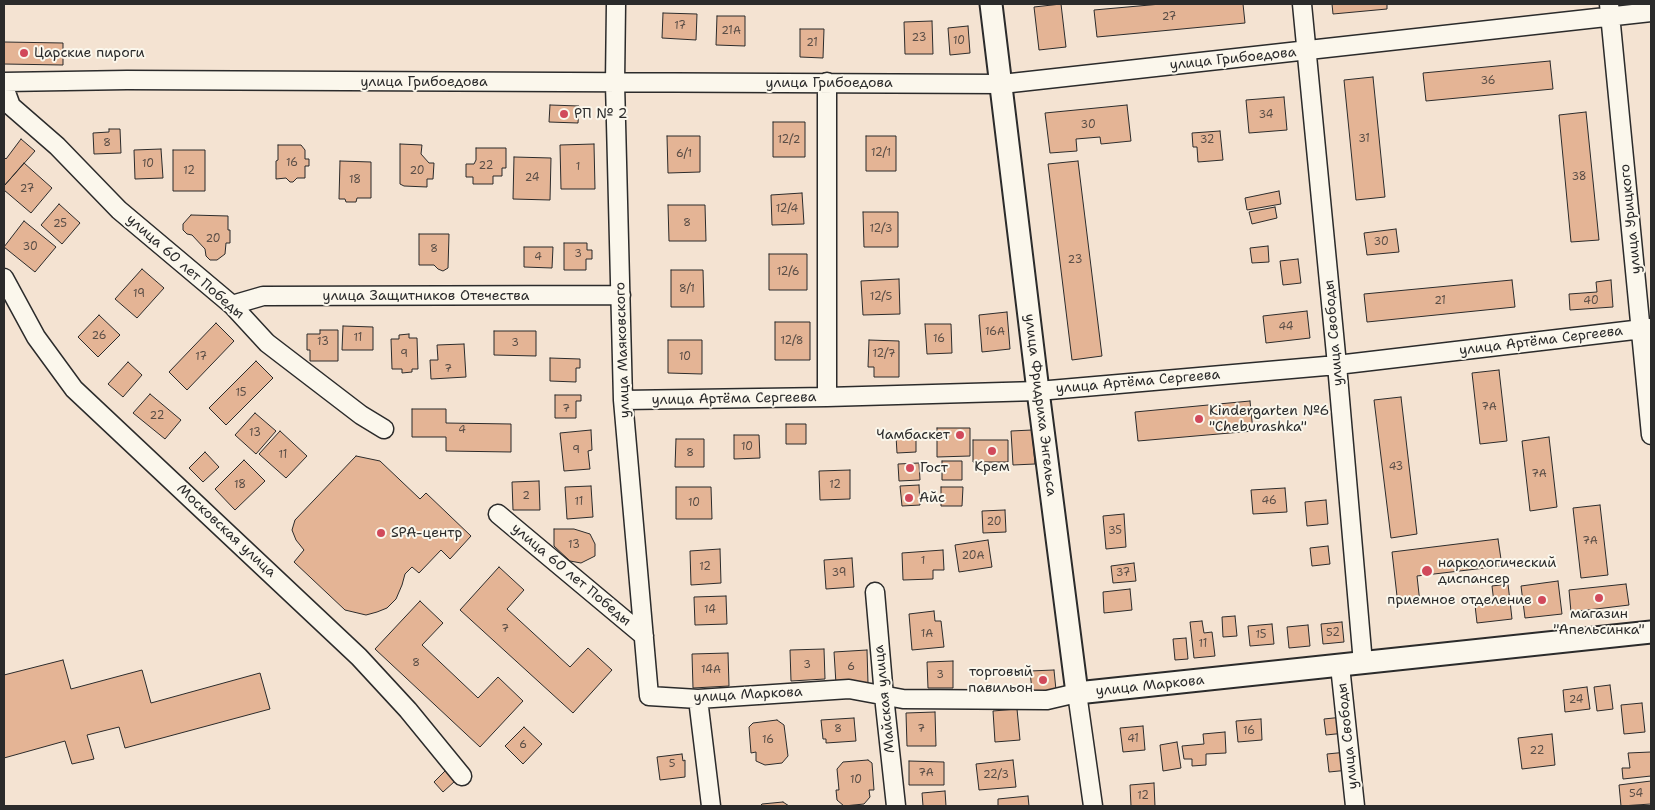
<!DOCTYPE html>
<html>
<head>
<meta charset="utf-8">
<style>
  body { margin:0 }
  #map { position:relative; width:1655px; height:810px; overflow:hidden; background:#f4e3d2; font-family:"Shantell Sans",sans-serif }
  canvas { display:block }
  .frame { position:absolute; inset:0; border:5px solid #2b2b2b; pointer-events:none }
</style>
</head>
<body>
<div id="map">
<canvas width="1655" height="810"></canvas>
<div class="frame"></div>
</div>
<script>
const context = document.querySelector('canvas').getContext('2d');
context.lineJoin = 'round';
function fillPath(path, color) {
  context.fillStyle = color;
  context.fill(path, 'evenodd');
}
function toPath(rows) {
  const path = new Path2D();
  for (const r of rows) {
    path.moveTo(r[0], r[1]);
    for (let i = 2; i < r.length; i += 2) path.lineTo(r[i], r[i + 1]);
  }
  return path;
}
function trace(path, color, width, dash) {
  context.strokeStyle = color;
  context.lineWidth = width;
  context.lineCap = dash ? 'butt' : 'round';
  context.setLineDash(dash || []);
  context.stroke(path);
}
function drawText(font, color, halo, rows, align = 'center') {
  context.font = font + ' "Shantell Sans",sans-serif';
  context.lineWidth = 4;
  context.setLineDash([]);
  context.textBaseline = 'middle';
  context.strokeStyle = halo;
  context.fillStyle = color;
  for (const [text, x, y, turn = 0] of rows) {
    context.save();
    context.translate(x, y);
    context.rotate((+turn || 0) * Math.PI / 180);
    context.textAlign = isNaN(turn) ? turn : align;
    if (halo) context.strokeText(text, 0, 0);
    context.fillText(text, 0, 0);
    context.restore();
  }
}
const building = toPath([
  [1061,4,1066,47,1039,50,1034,7,1061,4],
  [1161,4,1243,4,1245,23,1097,37,1094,10,1161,4],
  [1332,4,1387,4,1387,9,1333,14,1332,4],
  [663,13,697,14,696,40,662,38,663,13],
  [717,16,745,16,745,46,716,45,717,16],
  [932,21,933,54,905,54,904,22,932,21],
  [968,26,970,53,950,55,948,28,968,26],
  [800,29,824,29,823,58,800,57,800,29],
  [4,42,63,43,63,65,4,64,4,42],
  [1550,61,1553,89,1426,101,1423,73,1550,61],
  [1373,77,1385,197,1356,200,1344,80,1373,77],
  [1284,97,1287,130,1249,133,1246,100,1284,97],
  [550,105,579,106,578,123,549,122,550,105],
  [1127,105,1131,141,1101,144,1100,137,1076,139,1077,151,1050,153,1045,113,1127,105],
  [1586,112,1599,240,1571,242,1559,115,1586,112],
  [773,122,805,122,805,157,773,157,773,122],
  [109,129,120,129,121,153,94,154,93,133,109,132,109,129],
  [1220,131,1223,160,1198,162,1197,147,1193,147,1192,133,1220,131],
  [667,136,700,136,700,172,668,173,667,136],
  [866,136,896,136,896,171,866,171,866,136],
  [21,139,35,151,4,186,4,157,6,159,21,139],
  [400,144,422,145,421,154,429,163,434,163,433,179,427,179,427,187,404,186,400,184,400,144],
  [594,144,595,189,561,189,560,145,594,144],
  [278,145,301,145,305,150,305,159,309,159,309,166,305,166,305,178,297,178,293,182,290,182,286,178,276,179,276,161,278,160,278,145],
  [476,148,506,148,506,168,502,168,502,176,493,176,493,184,473,184,473,177,466,177,466,164,474,164,476,160,476,148],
  [161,149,163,178,135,179,134,150,161,149],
  [173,150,205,150,205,191,173,191,173,150],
  [514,157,551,158,550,200,513,199,514,157],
  [340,161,371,162,371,198,357,198,356,202,346,202,345,199,339,199,340,161],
  [1078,161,1102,356,1072,360,1048,164,1078,161],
  [24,163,52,188,31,213,4,190,4,186,24,163],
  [1279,191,1281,204,1247,210,1245,198,1279,191],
  [802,193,804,224,772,225,771,195,802,193],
  [59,204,80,223,62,244,41,225,59,204],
  [668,205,705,205,706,241,669,241,668,205],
  [1275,207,1277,218,1252,224,1249,212,1275,207],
  [863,212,898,212,898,247,864,247,863,212],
  [191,215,228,216,228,230,230,230,230,243,226,243,225,254,217,260,210,260,206,256,205,249,192,235,187,234,183,230,183,224,191,215],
  [24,221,56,247,35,272,4,247,24,221],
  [1396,229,1399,252,1367,255,1364,233,1396,229],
  [419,234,449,234,448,268,443,271,438,269,434,265,419,265,419,234],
  [564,243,587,243,587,250,592,250,592,259,586,259,586,270,564,270,564,243],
  [1268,246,1269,262,1252,263,1250,248,1268,246],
  [524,247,553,247,552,268,524,267,524,247],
  [769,254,807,254,807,290,769,290,769,254],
  [1298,259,1301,283,1283,285,1280,261,1298,259],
  [142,269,164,288,137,318,115,299,142,269],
  [671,270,703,270,704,307,671,307,671,270],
  [899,279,900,314,863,315,861,281,899,279],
  [1512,280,1515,307,1367,322,1364,294,1512,280],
  [1611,280,1613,307,1570,310,1569,294,1597,292,1596,282,1611,280],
  [1307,311,1310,338,1266,343,1263,316,1307,311],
  [1007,312,1010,349,982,352,979,315,1007,312],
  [99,315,120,335,98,357,78,337,99,315],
  [775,322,810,322,810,360,775,360,775,322],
  [216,323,234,341,187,390,169,372,216,323],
  [925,324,951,324,952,353,927,354,925,324],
  [343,326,373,327,373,350,342,350,343,326],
  [320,330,338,330,338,361,310,361,310,350,307,350,307,334,320,334,320,330],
  [494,331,536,331,536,356,494,355,494,331],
  [409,334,409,338,417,338,418,369,412,369,412,372,402,373,402,369,392,369,391,339,399,339,399,335,409,334],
  [668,340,702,340,702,374,668,373,668,340],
  [869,340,899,341,899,377,874,377,874,367,868,367,869,340],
  [464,344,466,377,431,379,430,360,438,360,437,345,464,344],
  [550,358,580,359,580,368,576,368,576,382,550,381,550,358],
  [256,361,273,378,226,425,209,408,256,361],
  [128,362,142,375,123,397,108,384,128,362],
  [1499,370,1507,441,1480,444,1472,373,1499,370],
  [150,394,181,420,165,439,133,413,150,394],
  [555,395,581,395,581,401,576,401,576,418,555,418,555,395],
  [1401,397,1417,534,1391,538,1374,400,1401,397],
  [1250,401,1253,431,1138,441,1135,412,1250,401],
  [412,409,446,409,446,423,511,424,511,452,446,451,446,437,412,437,412,409],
  [255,413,276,431,256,454,235,435,255,413],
  [786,424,806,424,806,444,786,444,786,424],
  [937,428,970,428,970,456,937,457,937,428],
  [591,430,592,450,588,451,590,469,564,471,560,433,591,430],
  [1032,430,1035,464,1013,465,1011,431,1032,430],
  [280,431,307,456,286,478,259,454,280,431],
  [734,435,759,435,760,458,734,459,734,435],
  [916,435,916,452,897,453,896,436,916,435],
  [1549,437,1557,507,1530,511,1522,441,1549,437],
  [676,439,704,439,704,467,675,467,676,439],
  [973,440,1008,440,1008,462,973,462,973,440],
  [205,452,219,467,203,482,189,468,205,452],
  [356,456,380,461,420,499,426,493,471,536,450,559,441,550,419,573,412,567,405,574,402,585,396,599,387,608,377,612,366,615,345,610,294,562,304,550,296,540,292,530,295,520,356,456],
  [244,460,265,481,235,510,215,489,244,460],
  [942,461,962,461,962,480,942,480,942,461],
  [919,463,920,480,899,481,898,464,919,463],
  [850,470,850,499,820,500,819,471,850,470],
  [539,481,540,510,513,510,512,482,539,481],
  [919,485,920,505,902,506,900,486,919,485],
  [591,486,593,517,567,519,565,487,591,486],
  [676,487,711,487,712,519,676,519,676,487],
  [941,487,963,487,962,506,941,506,941,487],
  [1285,488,1287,512,1253,514,1251,490,1285,488],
  [1326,500,1328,524,1307,526,1305,502,1326,500],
  [1600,505,1608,575,1581,578,1573,508,1600,505],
  [1005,510,1006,532,983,533,982,511,1005,510],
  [1124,514,1126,547,1106,549,1103,516,1124,514],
  [554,529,574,529,590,534,595,544,595,556,581,563,570,561,554,546,554,529],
  [1498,539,1502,566,1417,576,1420,603,1398,605,1392,552,1498,539],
  [988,540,992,567,959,572,955,545,988,540],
  [1328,546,1330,564,1312,566,1310,548,1328,546],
  [720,549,721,583,691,585,690,551,720,549],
  [943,550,944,570,933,570,933,579,903,580,902,553,943,550],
  [852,558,854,587,826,589,824,560,852,558],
  [1134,563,1136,581,1113,583,1111,566,1134,563],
  [499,567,524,590,507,609,570,667,588,648,612,670,573,713,460,610,499,567],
  [1558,581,1562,614,1525,618,1521,586,1558,581],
  [1508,584,1512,619,1477,623,1475,605,1494,603,1492,586,1508,584],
  [1626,584,1629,605,1571,612,1569,590,1626,584],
  [1130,589,1132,610,1104,613,1103,592,1130,589],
  [726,596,727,624,695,625,694,597,726,596],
  [420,601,443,623,422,645,478,698,498,677,523,701,480,747,375,649,420,601],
  [934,611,935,621,941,621,944,647,912,650,909,614,934,611],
  [1235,616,1237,636,1223,637,1222,617,1235,616],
  [1202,621,1204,633,1212,632,1215,656,1194,658,1190,622,1202,621],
  [1342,622,1344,642,1323,644,1321,624,1342,622],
  [1272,624,1274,644,1250,646,1248,626,1272,624],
  [1308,625,1310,646,1289,648,1287,627,1308,625],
  [1186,638,1188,659,1175,660,1173,639,1186,638],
  [824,649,825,679,791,681,790,650,824,649],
  [867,650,868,683,836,684,834,652,867,650],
  [728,653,729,686,693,688,692,654,728,653],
  [63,660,71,689,142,670,151,703,260,673,270,709,125,748,119,727,87,735,94,759,72,764,65,741,4,758,4,675,63,660],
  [953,661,953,688,928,688,927,662,953,661],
  [1054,670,1056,690,1032,691,1030,671,1054,670],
  [1610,685,1613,709,1597,711,1594,687,1610,685],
  [1587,687,1590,709,1565,712,1563,690,1587,687],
  [1642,703,1645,732,1624,734,1621,705,1642,703],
  [1017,709,1020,740,995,742,993,711,1017,709],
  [935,712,936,746,907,746,906,713,935,712],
  [1343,717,1345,733,1326,735,1324,719,1343,717],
  [854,718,856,741,826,743,826,739,823,739,821,720,854,718],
  [1261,719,1262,740,1238,742,1236,721,1261,719],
  [777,720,784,725,788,756,782,763,765,765,756,761,756,752,751,753,749,727,753,723,777,720],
  [1143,726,1145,750,1123,752,1120,728,1143,726],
  [524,727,542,744,523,764,505,746,524,727],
  [1225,732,1226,753,1206,754,1206,765,1192,766,1192,759,1184,759,1182,746,1204,744,1203,734,1225,732],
  [1552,734,1555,765,1522,769,1518,738,1552,734],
  [1177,742,1181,768,1163,771,1160,745,1177,742],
  [1347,752,1349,770,1329,772,1327,754,1347,752],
  [1651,752,1651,776,1623,779,1622,768,1630,768,1628,753,1651,752],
  [682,754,683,761,685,760,685,777,660,780,657,757,682,754],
  [868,760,872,763,874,790,869,790,870,797,864,804,844,806,837,800,836,790,839,790,837,769,843,762,868,760],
  [1013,760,1016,787,979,790,976,764,1013,760],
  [909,761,944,762,944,785,909,785,909,761],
  [446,770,455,781,443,792,434,782,446,770],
  [1651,781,1651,804,1621,806,1619,785,1651,781],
  [1154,783,1155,806,1131,806,1130,785,1154,783],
  [945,791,946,806,923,806,922,793,945,791],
  [1028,796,1029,806,998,806,998,799,1028,796],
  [783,802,789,806,760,806,762,804,783,802]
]);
const minor = toPath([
  [616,4,615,83,623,400,649,696,698,699,849,689,903,699,1047,700,1077,693,1093,806],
  [1302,4,1337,365,1363,663],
  [1609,4,1651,435],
  [4,82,127,80,1002,84,1651,12],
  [4,87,11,106,57,146,119,210,232,305,267,343,361,415,384,429],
  [4,278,36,337,74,389,359,657,408,710,462,776],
  [232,305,263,296,621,295],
  [827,397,827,82],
  [623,400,827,397,1038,391,1337,365,1651,328],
  [498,514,644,636],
  [875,592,884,696,896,806],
  [1340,666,1355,806],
  [698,699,711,806]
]);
const tertiary = toPath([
  [991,4,1038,391,1077,693,1651,632]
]);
const markers = [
  [24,53,5,"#d1495b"],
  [564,114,5,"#d1495b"],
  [1199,419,5,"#d1495b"],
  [960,435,5,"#d1495b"],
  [992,451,5,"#d1495b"],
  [910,468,5,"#d1495b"],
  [909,498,5,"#d1495b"],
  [381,533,5,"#d1495b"],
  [1427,571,6,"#d1495b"],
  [1599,598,5,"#d1495b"],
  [1542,600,5,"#d1495b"],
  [1043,680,5,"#d1495b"]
];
const numberNames = [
  ["27",1169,17],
  ["17",680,26],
  ["21А",731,31],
  ["23",919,38],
  ["10",959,41],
  ["21",812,43],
  ["36",1488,81],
  ["34",1266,115],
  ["30",1088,125],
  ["31",1364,139],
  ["12/2",789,140],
  ["32",1207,140],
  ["8",107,143],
  ["12/1",881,153],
  ["6/1",684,154],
  ["16",292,163],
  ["10",148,164],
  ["22",486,166],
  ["1",578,167],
  ["12",189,171],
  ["20",417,171],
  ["38",1579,177],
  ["24",532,178],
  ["18",355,180],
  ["27",27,189],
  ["12/4",787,209],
  ["8",687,223],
  ["25",60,224],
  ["12/3",881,229],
  ["20",213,239],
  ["30",1381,242],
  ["30",30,247],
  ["8",434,249],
  ["3",578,254],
  ["4",538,257],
  ["23",1075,260],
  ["12/6",788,272],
  ["8/1",687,289],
  ["19",139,294],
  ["12/5",881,297],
  ["21",1440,301],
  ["40",1591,301],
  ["44",1286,327],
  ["16А",995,332],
  ["26",99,336],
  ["11",358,338],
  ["16",939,339],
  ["12/8",792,341],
  ["13",323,342],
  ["3",515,343],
  ["9",404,354],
  ["12/7",884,354],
  ["17",201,357],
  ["10",685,357],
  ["7",448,369],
  ["15",241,393],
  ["7А",1489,407],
  ["7",566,409],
  ["22",157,416],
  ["4",462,430],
  ["13",255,433],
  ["10",747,447],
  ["9",576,450],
  ["8",690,453],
  ["11",283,455],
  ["43",1396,467],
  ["7А",1539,474],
  ["18",240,485],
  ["12",835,485],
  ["2",526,496],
  ["46",1269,501],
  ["11",579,502],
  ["10",694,503],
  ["20",994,522],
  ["35",1115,531],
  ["7А",1590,541],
  ["13",574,545],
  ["20А",973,556],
  ["1",923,561],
  ["12",705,567],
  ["39",839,573],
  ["37",1123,573],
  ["14",710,610],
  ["7",505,629],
  ["52",1333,633],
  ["1А",927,634],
  ["15",1261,635],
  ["11",1203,644],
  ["8",416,663],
  ["3",807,665],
  ["6",851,667],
  ["14А",711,670],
  ["3",940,675],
  ["24",1576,700],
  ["8",838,729],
  ["7",921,729],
  ["16",1249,731],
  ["41",1133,739],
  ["16",768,740],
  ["6",523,745],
  ["22",1537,751],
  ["5",672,764],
  ["7А",926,773],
  ["22/3",996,775],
  ["10",856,780],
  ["54",1636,794],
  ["12",1143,796]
];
const poiNames = [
  ["Царские пироги",34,53],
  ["РП № 2",574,114],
  ["Kindergarten №6",1209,411],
  ["\"Cheburashka\"",1209,427],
  ["Чамбаскет",950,435,"right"],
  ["Крем",992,467,"center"],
  ["Гост",920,468],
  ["Айс",919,498],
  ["SPA-центр",391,533],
  ["наркологический",1438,563],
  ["диспансер",1438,579],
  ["приемное отделение",1532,600,"right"],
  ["магазин",1599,614,"center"],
  ["\"Апельсинка\"",1599,630,"center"],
  ["торговый",1033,672,"right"],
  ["павильон",1033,688,"right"]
];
const streetNames = [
  ["улица Грибоедова",1233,59,-6],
  ["улица Грибоедова",424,82],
  ["улица Грибоедова",829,83],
  ["улица Урицкого",1631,219,-96],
  ["улица 60 лет Победы",185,267,41],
  ["улица Защитников Отечества",426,296],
  ["улица Свободы",1334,333,-95],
  ["улица Артёма Сергеева",1541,341,-7],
  ["улица Маяковского",623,350,-92],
  ["улица Артёма Сергеева",1138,382,-5],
  ["улица Артёма Сергеева",734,399,-1],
  ["улица Фридриха Энгельса",1040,405,83],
  ["Московская улица",226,531,43],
  ["улица 60 лет Победы",571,575,40],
  ["улица Маркова",1150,686,-6],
  ["улица Маркова",748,695,-3],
  ["Майская улица",885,699,-96],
  ["улица Свободы",1348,736,-96]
];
fillPath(building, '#e4b495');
trace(building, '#2b2b2b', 1);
trace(minor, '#2b2b2b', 21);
trace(tertiary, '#2b2b2b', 25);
trace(minor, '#fbf7ec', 18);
trace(tertiary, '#fbf7ec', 21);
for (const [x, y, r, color] of markers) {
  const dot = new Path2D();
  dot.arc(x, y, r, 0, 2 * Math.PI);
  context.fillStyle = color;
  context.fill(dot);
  trace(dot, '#fbf7ec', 2);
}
drawText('11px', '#594d46', null, numberNames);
drawText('14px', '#2b2b2b', '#fbf7ec', poiNames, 'left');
drawText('14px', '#2b2b2b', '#fbf7ec', streetNames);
</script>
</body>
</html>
